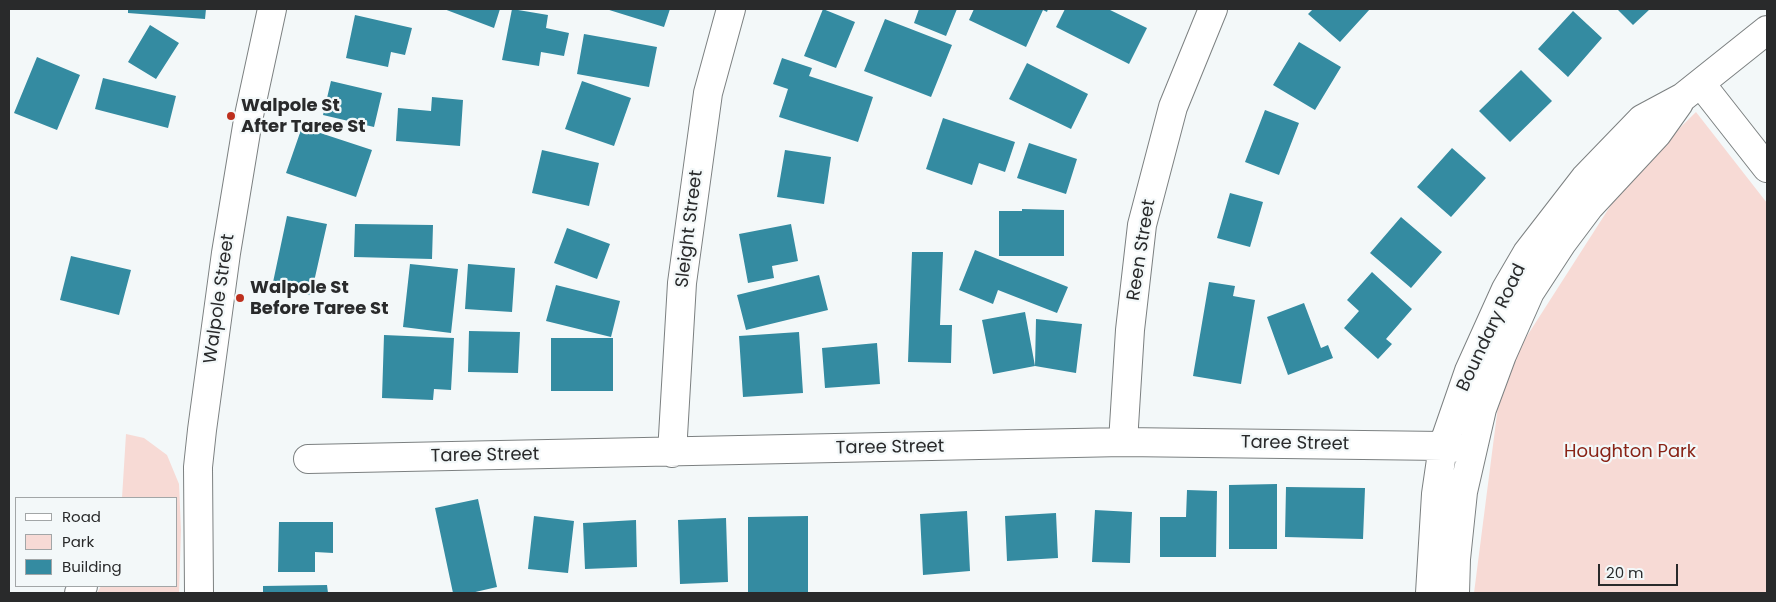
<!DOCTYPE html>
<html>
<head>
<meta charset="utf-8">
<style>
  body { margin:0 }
  #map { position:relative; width:1776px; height:602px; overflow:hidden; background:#f3f8f9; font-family:Poppins,sans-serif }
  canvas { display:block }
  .frame { position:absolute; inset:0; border:10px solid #292a2b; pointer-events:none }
  .legend { position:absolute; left:15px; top:497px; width:162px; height:90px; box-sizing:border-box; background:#f3f8f9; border:1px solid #a2a6a7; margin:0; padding:6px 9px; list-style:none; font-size:15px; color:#292a2b }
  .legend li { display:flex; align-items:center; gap:10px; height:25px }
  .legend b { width:25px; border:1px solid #a2a6a7 }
  .scale { position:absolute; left:1598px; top:564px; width:80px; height:22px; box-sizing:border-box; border:2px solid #292a2b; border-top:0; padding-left:6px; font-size:15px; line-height:18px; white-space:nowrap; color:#292a2b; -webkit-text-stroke:4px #f3f8f9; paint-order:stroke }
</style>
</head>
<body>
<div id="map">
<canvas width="1776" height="602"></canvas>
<div class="frame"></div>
<ul class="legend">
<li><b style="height:6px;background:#fff"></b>Road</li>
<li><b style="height:14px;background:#f7dad5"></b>Park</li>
<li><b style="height:14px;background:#348ba1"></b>Building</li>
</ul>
<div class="scale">20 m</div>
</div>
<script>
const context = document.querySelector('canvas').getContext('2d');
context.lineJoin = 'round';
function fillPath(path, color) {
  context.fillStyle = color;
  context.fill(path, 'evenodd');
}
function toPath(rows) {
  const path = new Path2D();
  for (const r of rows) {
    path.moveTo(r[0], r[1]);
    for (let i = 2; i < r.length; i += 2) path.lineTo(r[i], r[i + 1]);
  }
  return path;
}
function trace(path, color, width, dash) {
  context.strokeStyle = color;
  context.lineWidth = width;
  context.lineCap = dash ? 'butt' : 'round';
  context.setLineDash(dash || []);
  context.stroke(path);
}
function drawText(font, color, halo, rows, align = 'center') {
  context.font = font + ' Poppins,sans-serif';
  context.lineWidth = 4.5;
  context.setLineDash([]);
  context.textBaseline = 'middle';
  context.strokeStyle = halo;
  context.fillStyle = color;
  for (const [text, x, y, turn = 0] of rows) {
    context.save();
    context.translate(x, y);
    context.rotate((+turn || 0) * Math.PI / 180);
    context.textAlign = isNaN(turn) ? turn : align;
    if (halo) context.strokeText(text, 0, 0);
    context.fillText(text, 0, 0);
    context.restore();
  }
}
const green = toPath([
  [1696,112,1767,203,1767,593,1474,593,1502,375,1627,180],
  [126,434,144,438,167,455,179,484,181,530,179,593,97,593,101,586,176,586,176,498,122,498]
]);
const building = toPath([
  [128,9,206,9,205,19,128,13],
  [444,9,500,9,494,28],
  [512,9,548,15,546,28,569,33,564,56,541,52,539,66,502,60],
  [606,9,670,9,664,27],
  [823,9,855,22,836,68,804,56],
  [919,9,957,9,946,36,914,23],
  [974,9,1048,9,1047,12,1043,10,1026,47,969,20],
  [1065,9,1108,9,1147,28,1129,64,1056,27],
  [1313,9,1370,9,1340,42,1308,14],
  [1617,9,1650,9,1633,25],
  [1573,11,1602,38,1568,77,1538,49],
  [355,15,412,28,405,55,391,52,388,67,346,58],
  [885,19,952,45,931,97,864,71],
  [150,25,179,43,156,79,128,62],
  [584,34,657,47,649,87,577,74],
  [1299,42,1341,67,1315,110,1273,85],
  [37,57,80,75,57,130,14,113],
  [782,58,812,68,809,76,873,97,858,142,779,117,788,89,773,84],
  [1027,63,1088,94,1071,129,1009,99],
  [1521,70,1552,101,1510,142,1479,111],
  [103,78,176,96,168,128,95,109],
  [331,81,382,93,374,127,323,115],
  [582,81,631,98,614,146,565,129],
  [432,97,463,100,460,146,396,141,398,108,431,111],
  [1265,110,1299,123,1279,175,1245,162],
  [943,118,1015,142,1005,172,979,163,972,185,926,169],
  [302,127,372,150,356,197,286,173],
  [1029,143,1077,159,1066,194,1017,178],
  [1452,148,1486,178,1451,217,1417,187],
  [542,150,599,163,589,206,532,193],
  [785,150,831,157,824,204,777,197],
  [1230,193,1263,202,1250,247,1217,238],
  [1022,209,1064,210,1064,256,999,256,999,211,1022,211],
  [287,216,327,224,311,295,272,287],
  [1401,217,1442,252,1411,288,1370,253],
  [355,224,433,225,432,259,354,257],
  [791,224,798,261,772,266,774,278,748,283,739,234],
  [567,228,610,244,597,279,554,263],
  [975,250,1068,287,1057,313,998,290,993,304,959,290],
  [912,252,943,252,940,325,952,325,951,363,908,362],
  [71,256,131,270,119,315,60,300],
  [410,264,458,269,451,333,403,327],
  [468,264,515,268,512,312,465,309],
  [1372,272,1412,309,1386,339,1392,344,1378,359,1344,328,1359,311,1347,300],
  [819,275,828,310,746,330,737,295],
  [1209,282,1235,286,1233,296,1255,300,1241,384,1193,376],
  [556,285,620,301,611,337,546,321],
  [1304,303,1321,348,1328,345,1333,358,1288,375,1267,317],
  [1025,312,1035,366,993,374,982,320],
  [1036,319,1082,324,1076,373,1035,366],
  [469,331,520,332,518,373,468,372],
  [799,332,803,393,743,397,739,336],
  [384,335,454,338,451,390,434,389,433,400,382,398],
  [551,338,613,338,613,391,551,391],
  [877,343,880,384,825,388,822,348],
  [1277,484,1277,549,1229,549,1229,485],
  [1286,487,1365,488,1363,539,1285,537],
  [1187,490,1217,491,1216,557,1160,557,1160,517,1186,517],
  [478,499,497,587,471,593,453,593,435,508],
  [1095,510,1132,512,1130,563,1092,562],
  [967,511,970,571,923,575,920,514],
  [1056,513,1058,558,1007,561,1005,516],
  [534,516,574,521,568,573,528,569],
  [808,516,808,593,748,593,748,517],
  [726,518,728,582,680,584,678,520],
  [636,520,637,567,585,569,583,523],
  [279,522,333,522,333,553,315,552,315,572,278,572],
  [327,585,328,593,263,593,263,586]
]);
const minor = toPath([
  [1701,84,1767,168],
  [1123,442,1130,330,1142,225,1173,107,1213,9],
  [672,453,682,283,708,93,731,9],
  [308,459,1123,442,1443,446,1472,450],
  [79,593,83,586],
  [199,593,198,467,202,430,226,253,248,120,272,9],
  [1430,593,1436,494,1443,446,1469,371,1506,289,1527,253,1585,178,1642,119,1683,97,1767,30],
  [1455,593,1456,559,1463,492,1482,409,1502,355,1530,292,1562,243,1589,207,1657,134,1679,103]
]);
const markers = [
  [231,116,5,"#bd301e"],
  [240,298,5,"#bd301e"]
];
const poiNames = [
  ["Walpole St",241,106],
  ["After Taree St",241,127],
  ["Walpole St",250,288],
  ["Before Taree St",250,309]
];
const streetNames = [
  ["Sleight Street",690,229,-83],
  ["Reen Street",1142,250,-81],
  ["Walpole Street",220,299,-82],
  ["Boundary Road",1492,328,-65],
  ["Taree Street",1295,444,1],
  ["Taree Street",890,448,-1],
  ["Taree Street",485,456,-1]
];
const parkNames = [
  ["Houghton Park",1630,452]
];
fillPath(green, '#f7dad5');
fillPath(building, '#348ba1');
trace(minor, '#7c8081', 30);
trace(minor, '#fff', 28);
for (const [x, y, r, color] of markers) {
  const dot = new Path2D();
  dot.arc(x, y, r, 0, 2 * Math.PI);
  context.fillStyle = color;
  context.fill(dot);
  trace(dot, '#f3f8f9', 2);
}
drawText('bold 18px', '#292a2b', '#f3f8f9', poiNames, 'left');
drawText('18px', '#292a2b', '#f3f8f9', streetNames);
drawText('18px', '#892316', '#f3f8f9', parkNames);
</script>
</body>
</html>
